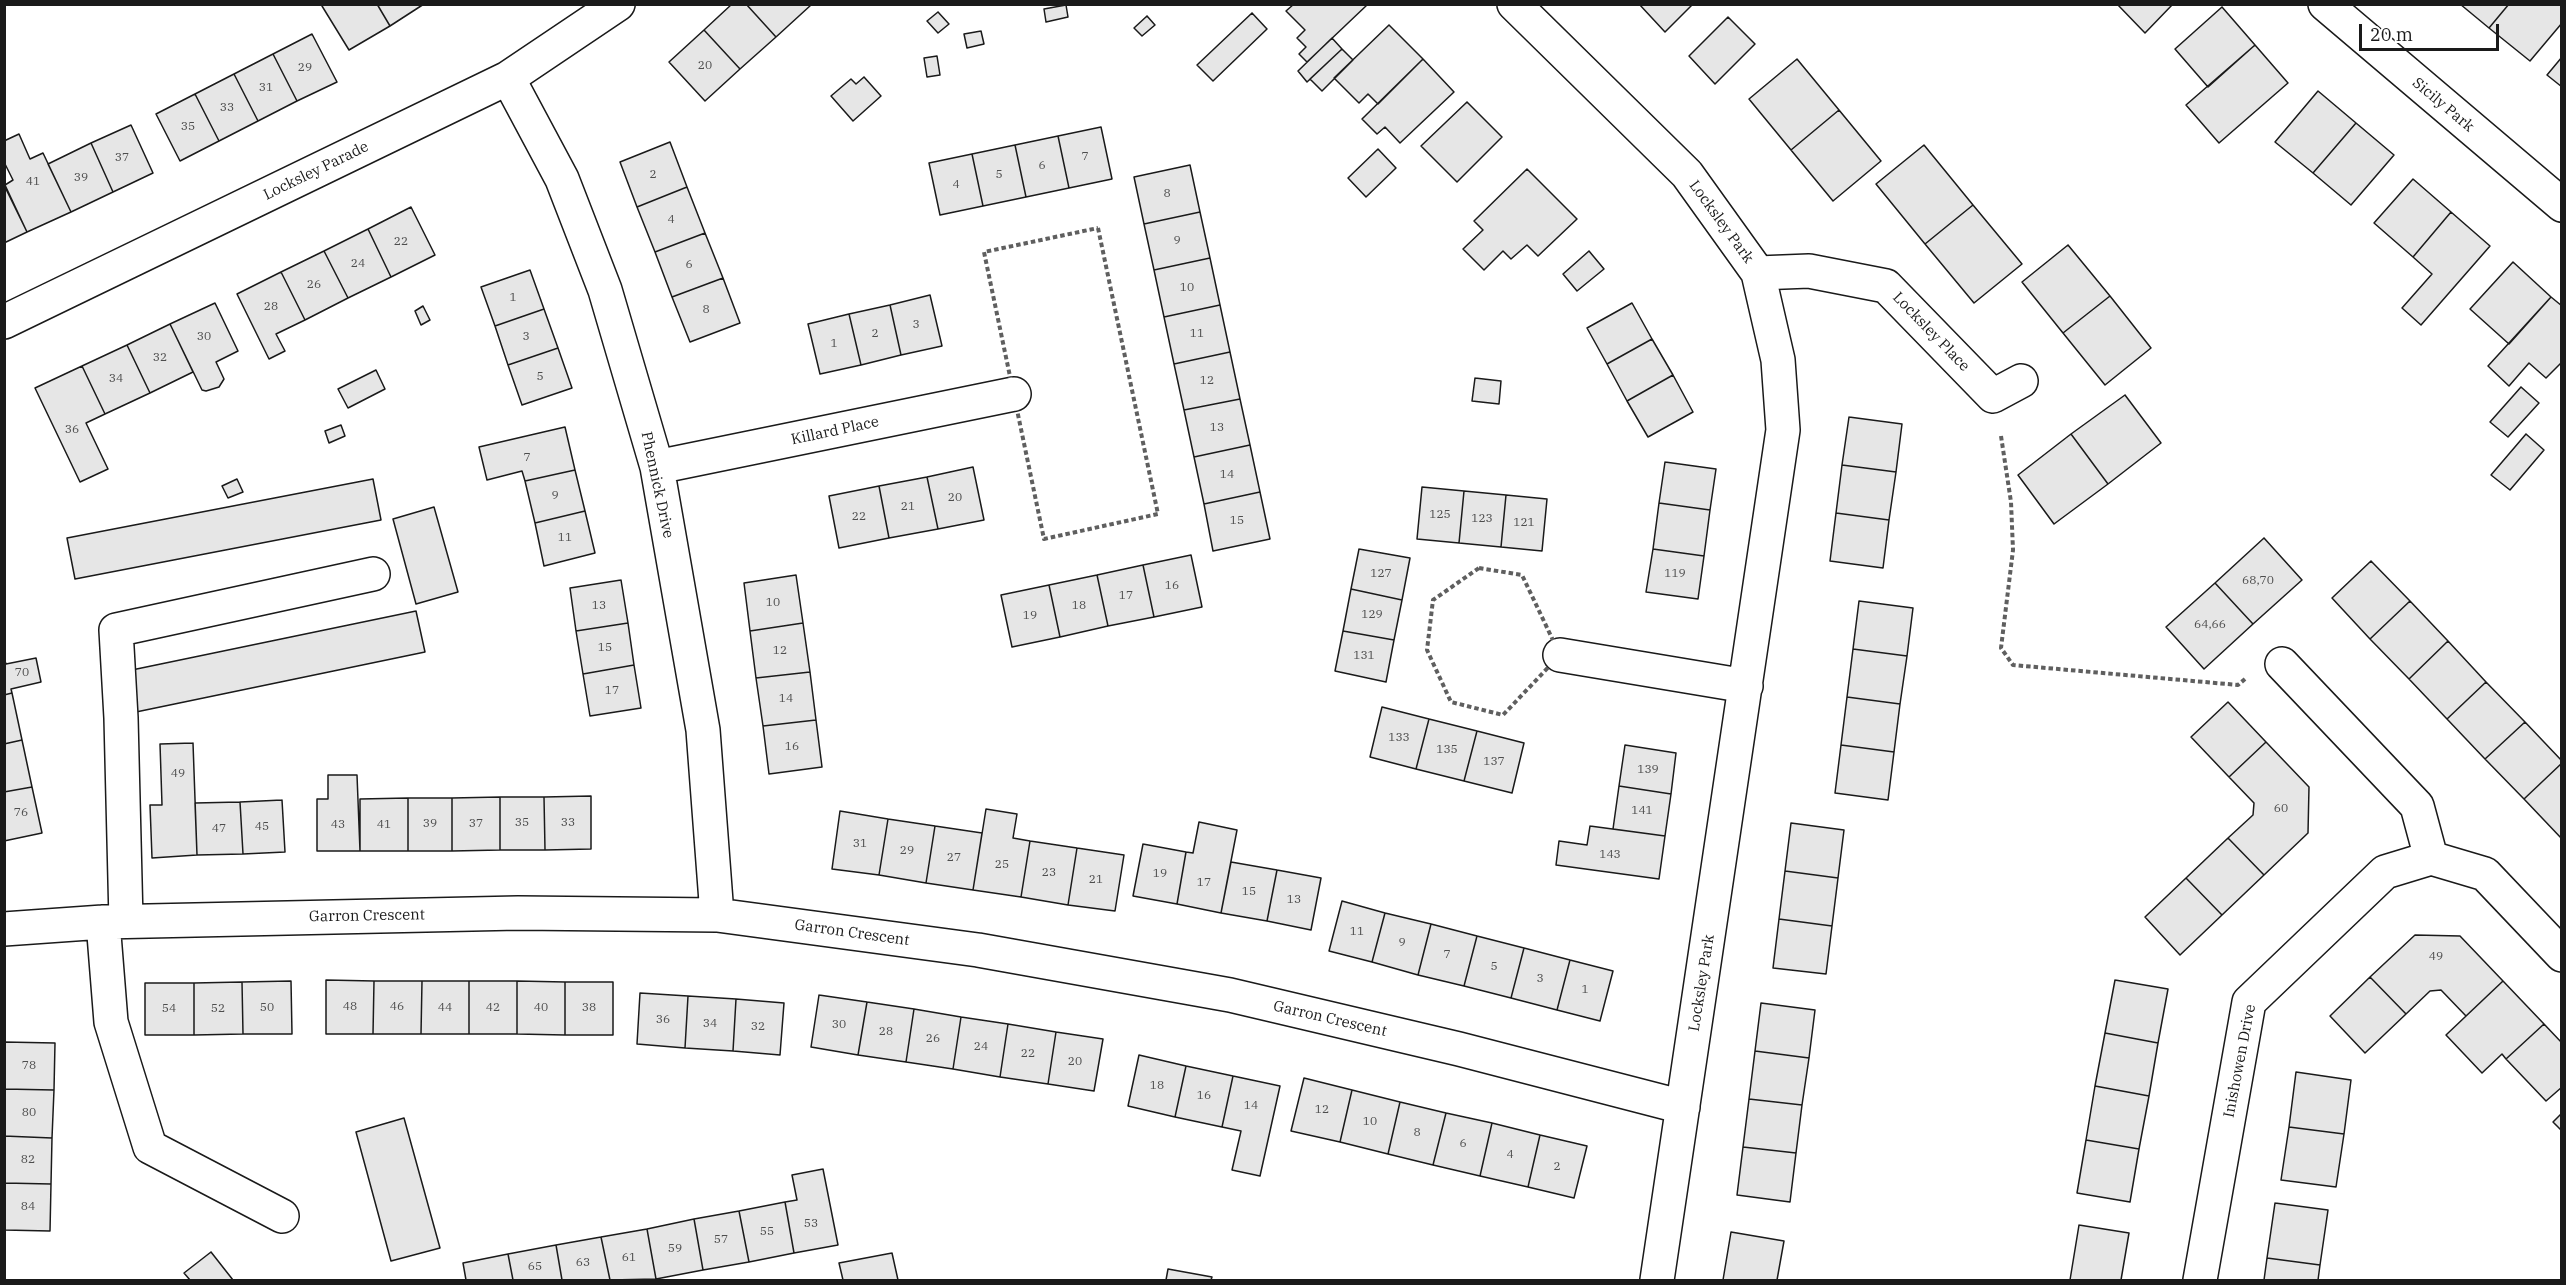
<!DOCTYPE html>
<html>
<head>
<meta charset="utf-8">
<style>
  body { margin:0 }
  #map { position:relative; width:2566px; height:1285px; overflow:hidden; background:#fff; font-family:"IBM Plex Serif",serif }
  canvas { display:block }
  .frame { position:absolute; inset:0; border:6px solid #1a1a1a; pointer-events:none }
  .scale { position:absolute; left:2359px; top:24px; width:140px; height:27px; box-sizing:border-box; border:3px solid #1a1a1a; border-top:0; padding-left:8px; font-size:18px; line-height:21px; white-space:nowrap; color:#1a1a1a; -webkit-text-stroke:4px #fff; paint-order:stroke }
</style>
</head>
<body>
<div id="map">
<canvas width="2566" height="1285"></canvas>
<div class="frame"></div>
<div class="scale">20 m</div>
</div>
<script>
const context = document.querySelector('canvas').getContext('2d');
context.lineJoin = 'round';
function fillPath(path, color) {
  context.fillStyle = color;
  context.fill(path, 'evenodd');
}
function toPath(rows) {
  const path = new Path2D();
  for (const r of rows) {
    path.moveTo(r[0], r[1]);
    for (let i = 2; i < r.length; i += 2) path.lineTo(r[i], r[i + 1]);
  }
  return path;
}
function trace(path, color, width, dash) {
  context.strokeStyle = color;
  context.lineWidth = width;
  context.lineCap = dash ? 'butt' : 'round';
  context.setLineDash(dash || []);
  context.stroke(path);
}
function drawText(font, color, halo, rows, align = 'center') {
  context.font = font + ' "IBM Plex Serif",serif';
  context.lineWidth = 4.5;
  context.setLineDash([]);
  context.textBaseline = 'middle';
  context.strokeStyle = halo;
  context.fillStyle = color;
  for (const [text, x, y, turn = 0] of rows) {
    context.save();
    context.translate(x, y);
    context.rotate((+turn || 0) * Math.PI / 180);
    context.textAlign = isNaN(turn) ? turn : align;
    if (halo) context.strokeText(text, 0, 0);
    context.fillText(text, 0, 0);
    context.restore();
  }
}
const building = toPath([
  [325,4,377,4,390,26,349,50,322,6,325,4],
  [377,4,424,4,390,26,377,4],
  [732,4,746,4,776,37,740,69,704,30,732,4],
  [746,4,811,4,811,5,776,37,746,4],
  [1294,4,1367,4,1367,5,1307,62,1299,54,1306,47,1297,38,1305,30,1286,11,1294,4],
  [1639,4,1693,4,1665,32,1639,4],
  [2117,4,2173,4,2145,33,2117,4],
  [2460,4,2509,4,2489,28,2460,4],
  [2509,4,2562,4,2562,23,2530,61,2489,28,2509,4],
  [1066,5,1068,17,1046,22,1044,9,1066,5],
  [2222,7,2255,45,2208,87,2175,49,2222,7],
  [938,12,949,24,938,33,927,21,938,12],
  [1252,13,1267,29,1213,81,1197,65,1252,13],
  [1147,16,1155,25,1142,36,1134,28,1147,16],
  [1728,17,1755,44,1715,84,1689,56,1728,17],
  [1389,25,1423,59,1378,104,1368,94,1359,103,1334,78,1389,25],
  [704,30,740,69,705,101,669,62,704,30],
  [981,31,984,44,967,48,964,34,981,31],
  [312,34,337,82,297,101,273,54,312,34],
  [1332,38,1342,49,1307,82,1298,71,1332,38],
  [2255,45,2288,83,2219,143,2186,105,2255,45],
  [1342,49,1353,60,1322,91,1310,79,1342,49],
  [273,54,297,101,258,121,234,74,273,54],
  [937,56,940,75,927,77,924,58,937,56],
  [2562,57,2562,87,2547,75,2562,57],
  [1423,59,1454,92,1400,143,1385,127,1377,134,1362,119,1423,59],
  [1797,59,1839,110,1791,150,1749,99,1797,59],
  [234,74,258,121,219,141,195,94,234,74],
  [864,77,881,96,853,121,831,96,851,79,856,84,864,77],
  [2318,91,2356,123,2313,173,2275,142,2318,91],
  [195,94,219,141,180,161,156,114,195,94],
  [1467,102,1502,137,1457,182,1421,146,1467,102],
  [1839,110,1881,161,1833,201,1791,150,1839,110],
  [2356,123,2394,155,2351,205,2313,173,2356,123],
  [131,125,153,173,113,192,91,143,131,125],
  [1101,127,1112,179,1069,188,1058,136,1101,127],
  [19,134,30,159,43,153,71,212,27,232,5,185,13,180,4,162,4,141,19,134],
  [1058,136,1069,188,1026,197,1015,145,1058,136],
  [670,142,687,187,637,207,620,162,670,142],
  [91,143,113,192,71,212,48,164,91,143],
  [1015,145,1026,197,983,206,972,154,1015,145],
  [1924,145,1973,205,1925,244,1876,184,1924,145],
  [1378,149,1396,168,1366,197,1348,178,1378,149],
  [972,154,983,206,940,215,929,163,972,154],
  [1190,165,1200,212,1144,224,1134,177,1190,165],
  [1527,169,1577,219,1538,256,1527,245,1511,259,1503,251,1484,270,1463,249,1483,230,1474,221,1527,169],
  [2413,179,2451,212,2413,257,2374,223,2413,179],
  [4,185,27,232,4,243,4,185],
  [687,187,705,233,655,252,637,207,687,187],
  [1973,205,2022,264,1974,303,1925,244,1973,205],
  [411,207,435,255,391,277,368,229,411,207],
  [1200,212,1210,258,1154,270,1144,224,1200,212],
  [2451,212,2490,246,2421,325,2402,308,2432,274,2413,257,2451,212],
  [368,229,391,277,348,298,324,251,368,229],
  [705,233,723,278,672,297,655,252,705,233],
  [2068,245,2110,296,2063,333,2022,282,2068,245],
  [324,251,348,298,305,320,281,272,324,251],
  [1589,251,1604,269,1577,291,1563,274,1589,251],
  [1210,258,1220,305,1164,317,1154,270,1210,258],
  [2513,262,2551,297,2509,344,2470,309,2513,262],
  [530,270,544,309,495,326,481,287,530,270],
  [281,272,305,320,276,334,285,351,269,359,237,294,281,272],
  [723,278,740,323,690,342,672,297,723,278],
  [930,295,942,346,901,355,890,305,930,295],
  [2110,296,2151,348,2105,385,2063,333,2110,296],
  [2551,297,2562,306,2562,362,2546,378,2529,363,2509,386,2488,366,2551,297],
  [215,303,238,351,216,362,224,379,219,387,206,391,202,390,170,324,215,303],
  [1632,303,1652,339,1607,364,1587,328,1632,303],
  [890,305,901,355,861,365,849,314,890,305],
  [1220,305,1230,352,1174,364,1164,317,1220,305],
  [423,306,430,320,421,325,415,311,423,306],
  [544,309,558,348,508,365,495,326,544,309],
  [849,314,861,365,820,374,808,324,849,314],
  [170,324,193,372,150,393,127,345,170,324],
  [1652,339,1673,375,1627,401,1607,364,1652,339],
  [127,345,150,393,105,414,82,366,127,345],
  [558,348,572,388,522,405,508,365,558,348],
  [1230,352,1240,399,1184,410,1174,364,1230,352],
  [82,366,105,414,86,423,108,469,80,482,35,388,82,366],
  [376,370,385,389,348,408,338,389,376,370],
  [1673,375,1693,412,1648,437,1627,401,1673,375],
  [1475,378,1501,381,1499,404,1472,401,1475,378],
  [2521,387,2539,403,2508,437,2490,422,2521,387],
  [2125,395,2161,443,2108,484,2071,434,2125,395],
  [1240,399,1250,445,1194,457,1184,410,1240,399],
  [1849,417,1902,424,1896,472,1842,465,1849,417],
  [341,425,345,436,329,443,325,431,341,425],
  [565,427,575,470,525,481,522,471,487,480,479,447,565,427],
  [2071,434,2108,484,2054,524,2018,475,2071,434],
  [2526,434,2544,450,2510,490,2491,475,2526,434],
  [1250,445,1260,492,1204,504,1194,457,1250,445],
  [1665,462,1716,469,1710,510,1659,503,1665,462],
  [1842,465,1896,472,1889,520,1836,513,1842,465],
  [973,467,984,520,938,529,927,477,973,467],
  [575,470,585,511,535,523,525,481,575,470],
  [927,477,938,529,889,538,879,486,927,477],
  [237,479,243,492,228,498,222,486,237,479],
  [373,479,381,520,75,579,67,538,373,479],
  [879,486,889,538,839,548,829,496,879,486],
  [1422,487,1464,491,1459,543,1417,539,1422,487],
  [1464,491,1506,495,1501,547,1459,543,1464,491],
  [1260,492,1270,539,1213,551,1204,504,1260,492],
  [1506,495,1547,499,1542,551,1501,547,1506,495],
  [1659,503,1710,510,1704,556,1653,549,1659,503],
  [434,507,458,592,416,604,393,519,434,507],
  [585,511,595,553,544,566,535,523,585,511],
  [1836,513,1889,520,1883,568,1830,561,1836,513],
  [2264,538,2302,580,2253,624,2215,583,2264,538],
  [1359,549,1410,558,1402,600,1351,589,1359,549],
  [1653,549,1704,556,1698,599,1646,592,1653,549],
  [1191,555,1202,607,1154,617,1143,565,1191,555],
  [2371,561,2410,601,2370,639,2332,598,2371,561],
  [1143,565,1154,617,1108,626,1097,575,1143,565],
  [796,575,803,623,750,631,744,583,796,575],
  [1097,575,1108,626,1060,637,1049,585,1097,575],
  [621,580,628,623,576,631,570,588,621,580],
  [2215,583,2253,624,2204,669,2166,627,2215,583],
  [1049,585,1060,637,1012,647,1001,595,1049,585],
  [1351,589,1402,600,1394,640,1343,631,1351,589],
  [1859,601,1913,608,1907,656,1853,649,1859,601],
  [2410,601,2448,641,2409,679,2370,639,2410,601],
  [416,611,425,652,136,712,127,671,416,611],
  [628,623,634,665,583,674,576,631,628,623],
  [803,623,810,672,756,678,750,631,803,623],
  [1343,631,1394,640,1386,682,1335,671,1343,631],
  [2448,641,2486,682,2447,719,2409,679,2448,641],
  [1853,649,1907,656,1900,704,1847,697,1853,649],
  [4,658,6,664,36,658,41,682,11,689,12,693,4,695,4,658],
  [634,665,641,708,590,716,583,674,634,665],
  [810,672,816,720,763,726,756,678,810,672],
  [2486,682,2525,722,2485,759,2447,719,2486,682],
  [12,693,22,740,4,744,4,695,12,693],
  [1847,697,1900,704,1894,752,1841,745,1847,697],
  [2228,702,2266,742,2229,777,2191,737,2228,702],
  [1382,707,1429,719,1416,769,1370,757,1382,707],
  [1429,719,1477,731,1464,781,1416,769,1429,719],
  [816,720,822,767,769,774,763,726,816,720],
  [2525,722,2562,761,2562,763,2524,799,2485,759,2525,722],
  [1477,731,1524,743,1512,793,1464,781,1477,731],
  [22,740,32,787,4,792,4,744,22,740],
  [2266,742,2309,787,2308,833,2264,875,2228,838,2253,815,2254,803,2229,777,2266,742],
  [193,743,197,855,152,858,150,805,162,805,160,744,193,743],
  [1625,745,1676,753,1671,794,1619,786,1625,745],
  [1841,745,1894,752,1888,800,1835,793,1841,745],
  [2562,763,2562,839,2524,799,2562,763],
  [328,775,357,775,360,851,317,851,317,799,328,799,328,775],
  [1619,786,1671,794,1665,836,1613,829,1619,786],
  [32,787,42,833,4,841,4,792,32,787],
  [591,796,591,849,545,850,544,797,591,796],
  [500,797,544,797,545,850,500,850,500,797],
  [500,797,500,850,452,851,452,798,500,797],
  [408,798,452,798,452,851,408,851,408,798],
  [408,798,408,851,360,851,360,799,408,798],
  [282,800,285,852,243,854,240,802,282,800],
  [240,802,243,854,197,855,195,803,240,802],
  [986,809,1017,814,1013,838,1030,841,1021,897,973,890,986,809],
  [840,811,888,819,879,875,832,869,840,811],
  [888,819,935,826,926,883,879,875,888,819],
  [1199,822,1237,830,1221,913,1177,904,1186,852,1193,853,1199,822],
  [1791,823,1844,830,1838,878,1785,871,1791,823],
  [935,826,982,833,973,890,926,883,935,826],
  [1590,826,1665,836,1659,879,1556,865,1559,841,1587,845,1590,826],
  [2228,838,2264,875,2222,915,2186,878,2228,838],
  [1030,841,1077,848,1068,905,1021,897,1030,841],
  [1143,844,1186,852,1177,904,1133,896,1143,844],
  [1077,848,1124,855,1115,911,1068,905,1077,848],
  [1231,862,1277,870,1267,921,1221,913,1231,862],
  [1277,870,1321,878,1311,930,1267,921,1277,870],
  [1785,871,1838,878,1832,926,1779,919,1785,871],
  [2186,878,2222,915,2180,955,2145,917,2186,878],
  [1342,901,1385,913,1372,962,1329,951,1342,901],
  [1385,913,1431,924,1418,975,1372,962,1385,913],
  [1779,919,1832,926,1826,974,1773,968,1779,919],
  [1431,924,1477,936,1464,986,1418,975,1431,924],
  [2415,935,2460,936,2503,981,2466,1016,2441,990,2430,991,2406,1014,2370,977,2415,935],
  [1477,936,1524,948,1511,998,1464,986,1477,936],
  [1524,948,1570,960,1557,1010,1511,998,1524,948],
  [1570,960,1613,971,1600,1021,1557,1010,1570,960],
  [2370,977,2406,1014,2365,1053,2330,1016,2370,977],
  [326,980,374,981,373,1034,326,1034,326,980],
  [2115,980,2168,989,2158,1043,2105,1033,2115,980],
  [291,981,292,1034,243,1034,242,982,291,981],
  [374,981,422,981,421,1034,373,1034,374,981],
  [422,981,469,981,469,1034,421,1034,422,981],
  [469,981,517,981,517,1034,469,1034,469,981],
  [517,981,565,982,565,1035,517,1034,517,981],
  [2503,981,2544,1024,2506,1059,2502,1054,2482,1073,2446,1035,2503,981],
  [242,982,243,1034,194,1035,194,983,242,982],
  [565,982,613,982,613,1035,565,1035,565,982],
  [145,983,194,983,194,1035,145,1035,145,983],
  [640,993,688,996,685,1048,637,1044,640,993],
  [819,995,867,1002,858,1055,811,1047,819,995],
  [688,996,736,999,733,1051,685,1048,688,996],
  [736,999,784,1003,780,1055,733,1051,736,999],
  [867,1002,914,1009,906,1062,858,1055,867,1002],
  [1761,1003,1815,1010,1809,1058,1755,1051,1761,1003],
  [914,1009,961,1017,953,1069,906,1062,914,1009],
  [961,1017,1008,1024,1000,1077,953,1069,961,1017],
  [1008,1024,1056,1032,1048,1084,1000,1077,1008,1024],
  [2544,1024,2562,1043,2562,1087,2546,1101,2506,1059,2544,1024],
  [1056,1032,1103,1039,1094,1091,1048,1084,1056,1032],
  [2105,1033,2158,1043,2149,1096,2095,1086,2105,1033],
  [4,1042,55,1043,54,1090,4,1089,4,1042],
  [1755,1051,1809,1058,1802,1105,1749,1099,1755,1051],
  [1139,1055,1186,1066,1175,1117,1128,1106,1139,1055],
  [1186,1066,1233,1076,1222,1127,1175,1117,1186,1066],
  [2296,1072,2351,1080,2344,1134,2289,1127,2296,1072],
  [1233,1076,1280,1086,1260,1176,1232,1170,1241,1131,1222,1127,1233,1076],
  [1304,1078,1352,1090,1340,1142,1291,1131,1304,1078],
  [2095,1086,2149,1096,2139,1149,2086,1140,2095,1086],
  [4,1089,54,1090,52,1138,4,1136,4,1089],
  [1352,1090,1400,1102,1388,1154,1340,1142,1352,1090],
  [1749,1099,1802,1105,1796,1153,1743,1147,1749,1099],
  [1400,1102,1446,1113,1433,1165,1388,1154,1400,1102],
  [1446,1113,1492,1123,1480,1176,1433,1165,1446,1113],
  [2562,1113,2562,1131,2553,1122,2562,1113],
  [404,1118,440,1248,391,1261,356,1132,404,1118],
  [1492,1123,1540,1135,1528,1187,1480,1176,1492,1123],
  [2289,1127,2344,1134,2336,1187,2281,1180,2289,1127],
  [1540,1135,1587,1146,1574,1198,1528,1187,1540,1135],
  [4,1136,52,1138,51,1184,4,1183,4,1136],
  [2086,1140,2139,1149,2130,1202,2077,1193,2086,1140],
  [1743,1147,1796,1153,1790,1202,1737,1195,1743,1147],
  [823,1169,838,1245,794,1253,785,1202,797,1200,792,1175,823,1169],
  [4,1183,51,1184,50,1231,4,1230,4,1183],
  [785,1202,794,1253,749,1262,739,1211,785,1202],
  [2275,1203,2328,1210,2320,1265,2267,1258,2275,1203],
  [739,1211,749,1262,703,1270,694,1219,739,1211],
  [694,1219,703,1270,656,1279,647,1229,694,1219],
  [2079,1225,2129,1233,2121,1280,2070,1280,2079,1225],
  [647,1229,656,1279,610,1280,601,1237,647,1229],
  [1731,1232,1784,1241,1777,1280,1723,1280,1731,1232],
  [601,1237,610,1280,562,1280,556,1245,601,1237],
  [556,1245,562,1280,513,1280,508,1254,556,1245],
  [211,1252,233,1280,190,1280,184,1273,211,1252],
  [892,1253,898,1280,843,1280,839,1263,892,1253],
  [508,1254,513,1280,466,1280,463,1263,508,1254],
  [2267,1258,2320,1265,2318,1280,2264,1280,2267,1258],
  [1168,1269,1212,1277,1211,1280,1166,1280,1168,1269]
]);
const path = toPath([
  [1098,228,1158,514,1044,539,984,252,1098,228],
  [2001,436,2011,502,2013,550,2001,648,2013,665,2238,685,2245,679],
  [1479,568,1522,575,1560,655,1503,715,1451,702,1427,650,1433,600,1479,568]
]);
const minor = toPath([
  [1514,4,1687,174,1758,273,1778,360,1783,430,1657,1280],
  [2325,4,2562,205],
  [508,78,562,179,605,290,657,467,703,730,717,915],
  [1758,273,1809,271,1886,286,1993,396,2021,381],
  [4,322,508,78,618,4],
  [657,467,1014,394],
  [1560,655,1746,686],
  [2282,664,2417,806,2431,858],
  [126,921,121,718,116,630,373,574],
  [103,922,111,1022,150,1147,282,1216],
  [4,929,103,922,518,913,717,915,978,950,1230,995,1459,1049,1683,1107],
  [2200,1280,2249,1002,2385,872,2431,858,2485,874,2562,955]
]);
const numberNames = [
  ["20",705,66],
  ["29",305,68],
  ["31",266,88],
  ["33",227,108],
  ["35",188,127],
  ["7",1085,157],
  ["37",122,158],
  ["6",1042,166],
  ["2",653,175],
  ["5",999,175],
  ["39",81,178],
  ["41",33,182],
  ["4",956,185],
  ["8",1167,194],
  ["4",671,220],
  ["9",1177,241],
  ["22",401,242],
  ["24",358,264],
  ["6",689,265],
  ["26",314,285],
  ["10",1187,288],
  ["1",513,298],
  ["28",271,307],
  ["8",706,310],
  ["3",916,325],
  ["2",875,334],
  ["11",1197,334],
  ["30",204,337],
  ["3",526,337],
  ["1",834,344],
  ["32",160,358],
  ["5",540,377],
  ["34",116,379],
  ["12",1207,381],
  ["13",1217,428],
  ["36",72,430],
  ["7",527,458],
  ["14",1227,475],
  ["9",555,496],
  ["20",955,498],
  ["21",908,507],
  ["125",1440,515],
  ["22",859,517],
  ["123",1482,519],
  ["15",1237,521],
  ["121",1524,523],
  ["11",565,538],
  ["127",1381,574],
  ["119",1675,574],
  ["68,70",2258,581],
  ["16",1172,586],
  ["17",1126,596],
  ["10",773,603],
  ["13",599,606],
  ["18",1079,606],
  ["129",1372,615],
  ["19",1030,616],
  ["64,66",2210,625],
  ["15",605,648],
  ["12",780,651],
  ["131",1364,656],
  ["70",22,673],
  ["17",612,691],
  ["14",786,699],
  ["133",1399,738],
  ["16",792,747],
  ["135",1447,750],
  ["137",1494,762],
  ["139",1648,770],
  ["49",178,774],
  ["60",2281,809],
  ["141",1642,811],
  ["76",21,813],
  ["35",522,823],
  ["33",568,823],
  ["39",430,824],
  ["37",476,824],
  ["43",338,825],
  ["41",384,825],
  ["45",262,827],
  ["47",219,829],
  ["31",860,844],
  ["29",907,851],
  ["143",1610,855],
  ["27",954,858],
  ["25",1002,865],
  ["23",1049,873],
  ["19",1160,874],
  ["21",1096,880],
  ["17",1204,883],
  ["15",1249,892],
  ["13",1294,900],
  ["11",1357,932],
  ["9",1402,943],
  ["7",1447,955],
  ["49",2436,957],
  ["5",1494,967],
  ["3",1540,979],
  ["1",1585,990],
  ["48",350,1007],
  ["46",397,1007],
  ["50",267,1008],
  ["44",445,1008],
  ["42",493,1008],
  ["40",541,1008],
  ["38",589,1008],
  ["54",169,1009],
  ["52",218,1009],
  ["36",663,1020],
  ["34",710,1024],
  ["30",839,1025],
  ["32",758,1027],
  ["28",886,1032],
  ["26",933,1039],
  ["24",981,1047],
  ["22",1028,1054],
  ["20",1075,1062],
  ["78",29,1066],
  ["18",1157,1086],
  ["16",1204,1096],
  ["14",1251,1106],
  ["12",1322,1110],
  ["80",29,1113],
  ["10",1370,1122],
  ["8",1417,1133],
  ["6",1463,1144],
  ["4",1510,1155],
  ["82",28,1160],
  ["2",1557,1167],
  ["84",28,1207],
  ["53",811,1224],
  ["55",767,1232],
  ["57",721,1240],
  ["59",675,1249],
  ["61",629,1258],
  ["63",583,1263],
  ["65",535,1267]
];
const streetNames = [
  ["Sicily Park",2443,105,40],
  ["Locksley Parade",316,171,-26],
  ["Locksley Park",1721,222,54],
  ["Locksley Place",1931,332,46],
  ["Killard Place",835,431,-12],
  ["Phennick Drive",657,485,78],
  ["Garron Crescent",367,916,-1],
  ["Garron Crescent",852,933,8],
  ["Locksley Park",1702,983,-81],
  ["Garron Crescent",1330,1019,13],
  ["Inishowen Drive",2240,1061,-79]
];
fillPath(building, '#e6e6e6');
trace(building, '#1a1a1a', 1.5);
trace(minor, '#1a1a1a', 36);
trace(path, '#5f5f5f', 4, [4.5, 3]);
trace(minor, '#fff', 33);
drawText('12px', '#4d4d4d', null, numberNames);
drawText('15px', '#1a1a1a', '#fff', streetNames);
</script>
</body>
</html>
